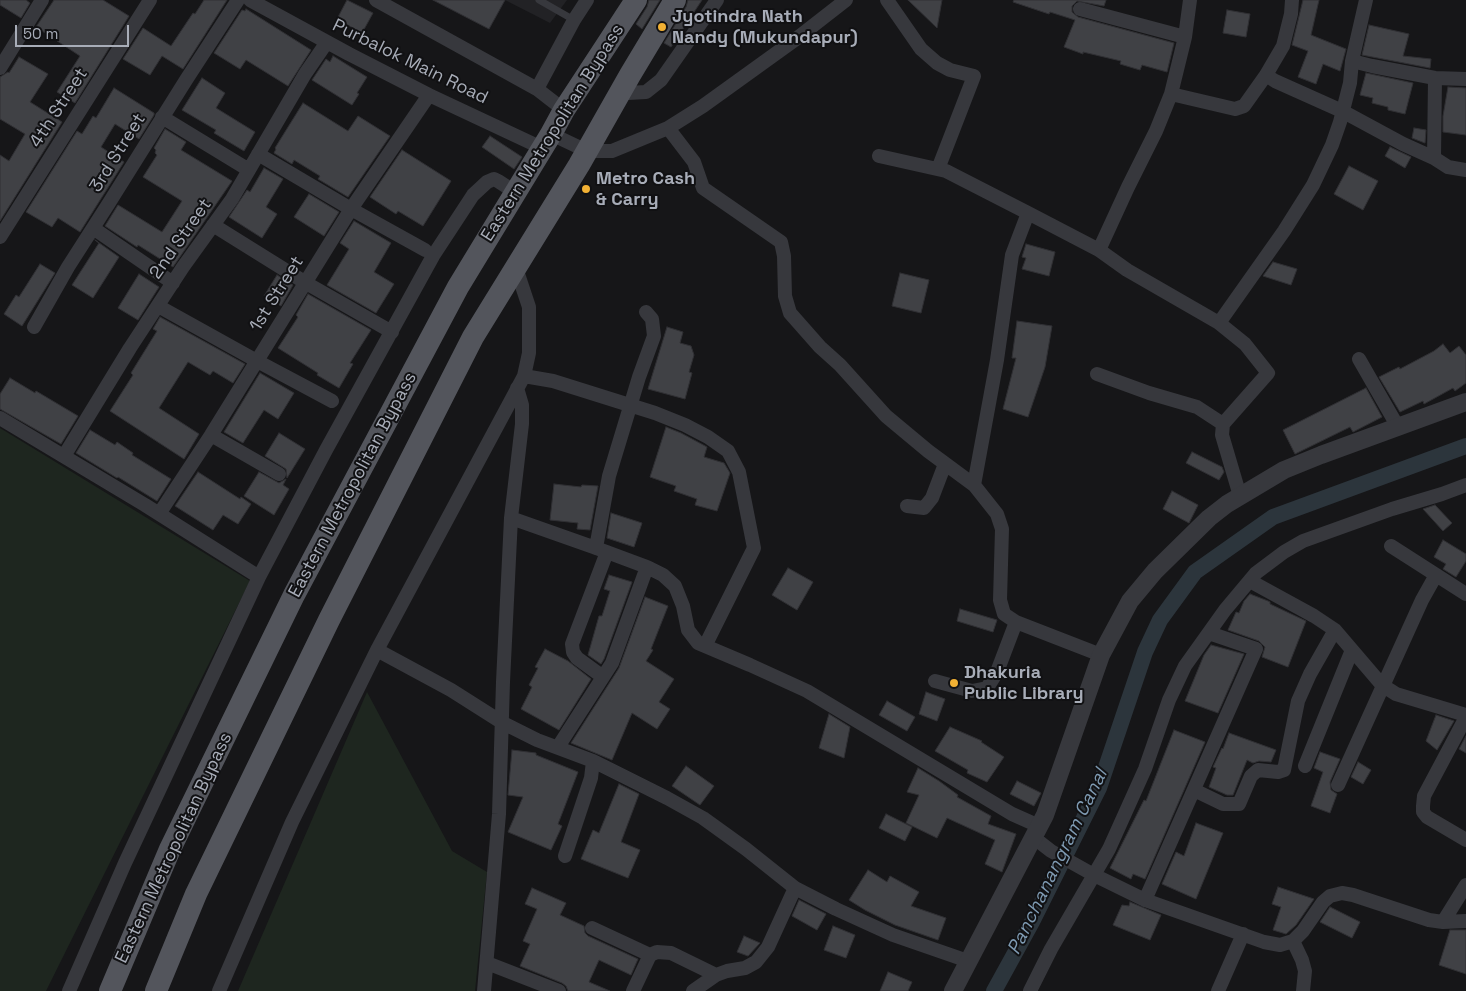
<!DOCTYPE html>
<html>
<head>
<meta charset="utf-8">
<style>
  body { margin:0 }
  #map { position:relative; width:1466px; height:991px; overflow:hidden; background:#161618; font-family:"Space Grotesk",sans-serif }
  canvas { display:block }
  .scale { position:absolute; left:15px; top:25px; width:114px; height:22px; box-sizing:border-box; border:2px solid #a8adb8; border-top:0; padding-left:6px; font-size:15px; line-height:18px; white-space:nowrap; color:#a8adb8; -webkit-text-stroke:4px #111113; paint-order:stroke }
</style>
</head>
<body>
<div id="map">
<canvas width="1466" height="991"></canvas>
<div class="scale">50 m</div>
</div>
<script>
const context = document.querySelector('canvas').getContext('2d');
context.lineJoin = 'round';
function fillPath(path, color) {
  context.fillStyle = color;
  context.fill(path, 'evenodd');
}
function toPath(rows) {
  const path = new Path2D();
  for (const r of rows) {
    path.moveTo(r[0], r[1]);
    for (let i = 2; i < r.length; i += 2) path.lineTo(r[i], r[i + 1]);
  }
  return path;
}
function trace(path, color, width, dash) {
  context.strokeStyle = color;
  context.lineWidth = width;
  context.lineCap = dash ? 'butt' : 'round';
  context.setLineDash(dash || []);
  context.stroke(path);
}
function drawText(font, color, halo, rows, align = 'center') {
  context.font = font + ' "Space Grotesk",sans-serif';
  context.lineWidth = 4;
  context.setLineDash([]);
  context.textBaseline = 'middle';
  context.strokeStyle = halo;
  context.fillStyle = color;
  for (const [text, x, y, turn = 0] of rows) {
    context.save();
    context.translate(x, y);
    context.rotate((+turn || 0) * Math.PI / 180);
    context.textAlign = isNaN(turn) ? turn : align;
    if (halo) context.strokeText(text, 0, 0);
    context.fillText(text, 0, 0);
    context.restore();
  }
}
const built = toPath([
  [505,0,567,0,550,23]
]);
const green = toPath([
  [0,428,250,581,46,991,0,991],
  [367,692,452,851,487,872,475,991,238,991]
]);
const canal = toPath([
  [994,991,1032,922,1099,788,1145,652,1160,620,1195,572,1273,517,1466,446]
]);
const building = toPath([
  [0,0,26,0,30,3,21,18,0,5,0,0],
  [54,0,103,0,129,16,75,103,57,92,80,56,36,27,54,0],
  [204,0,227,0,183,69,162,56,150,75,123,59,143,28,171,46,193,13,195,14,204,0],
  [347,0,373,13,362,33,337,19,347,0],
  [433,0,505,0,489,29,433,0],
  [649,0,660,0,642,29,636,24,647,7,649,0],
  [688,0,702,0,671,47,664,43,686,7,688,0],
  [908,0,942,0,937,28,908,0],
  [1014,0,1106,0,1104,6,1077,1,1072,6,1072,12,1078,17,1174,43,1167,72,1142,65,1140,70,1120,64,1121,61,1083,52,1083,54,1064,47,1075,20,1050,12,1049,14,1013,2,1014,0],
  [1303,0,1319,0,1311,35,1346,49,1340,71,1323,64,1316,84,1298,77,1308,51,1292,45,1303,0],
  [246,9,311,50,288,86,246,60,240,69,214,53,242,10,245,11,246,9],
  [1227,10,1250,14,1246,37,1223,33,1227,10],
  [1369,25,1409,34,1403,56,1431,59,1430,68,1362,55,1369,25],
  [333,56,367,77,357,93,359,94,352,105,312,80,326,59,330,62,333,56],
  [19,57,48,74,30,102,62,122,0,221,0,155,9,161,25,134,0,119,0,77,8,72,9,73,19,57],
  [1366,73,1413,83,1405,114,1388,110,1388,107,1372,103,1373,98,1360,95,1366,73],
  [202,78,225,93,216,108,255,132,244,151,214,133,216,130,182,110,202,78],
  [1448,87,1466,88,1466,135,1443,132,1443,116,1448,87],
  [114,88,154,113,154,115,139,139,115,124,101,147,124,162,80,232,58,218,52,227,26,212,77,131,82,134,93,116,96,118,114,88],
  [303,103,348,131,358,116,390,136,348,197,318,179,320,176,294,160,292,164,274,153,276,149,275,148,303,103],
  [1414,128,1426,130,1425,143,1412,138,1414,128],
  [165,129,186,142,181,150,232,181,173,267,138,245,137,247,105,226,118,205,162,232,182,201,143,177,157,155,155,153,156,150,154,148,165,129],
  [490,136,522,157,514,169,482,147,490,136],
  [1390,147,1411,157,1405,168,1385,156,1390,147],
  [402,150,451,181,423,226,398,211,396,214,370,197,402,150],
  [1349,166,1378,181,1363,210,1334,194,1349,166],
  [264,168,283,179,266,207,277,214,262,238,229,217,247,190,250,192,264,168],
  [309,194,339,212,324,236,294,217,309,194],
  [354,221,391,243,374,272,394,284,376,313,327,285,349,249,340,243,354,221],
  [95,240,119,257,93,298,72,285,99,243,95,240],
  [1026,244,1055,252,1049,276,1022,269,1026,258,1022,257,1026,244],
  [1273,262,1297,269,1291,285,1263,276,1273,262],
  [40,264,55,273,22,326,4,314,16,295,19,297,40,264],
  [900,273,929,280,921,313,892,306,900,273],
  [139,274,159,287,138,320,118,308,139,274],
  [277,275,293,285,281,306,264,296,277,275],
  [308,294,371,330,350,363,353,364,339,388,317,375,318,373,278,348,298,317,296,315,308,294],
  [160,317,245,364,233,383,213,371,210,375,188,362,159,408,199,434,184,459,110,411,133,375,131,373,157,331,153,329,160,317],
  [1017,321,1052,326,1045,367,1028,417,1003,409,1016,358,1012,358,1017,321],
  [667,327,683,332,680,343,691,346,694,355,689,372,692,373,685,399,648,389,667,327],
  [1443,344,1450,353,1459,346,1466,355,1466,383,1455,391,1453,388,1424,404,1423,401,1400,412,1379,377,1399,367,1400,369,1434,351,1443,344],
  [260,373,294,393,278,419,264,410,243,443,224,432,260,373],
  [10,378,35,393,36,391,78,416,61,444,0,409,0,394,10,378],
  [1366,388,1382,417,1353,432,1350,427,1295,454,1283,430,1366,388],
  [666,427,681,433,707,447,704,457,724,463,730,473,717,511,695,505,697,499,674,491,676,486,650,477,666,427],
  [90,430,115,445,117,442,133,453,132,455,171,479,157,501,118,477,117,478,76,453,90,430],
  [279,433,305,449,287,478,286,469,265,456,279,433],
  [1192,452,1222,467,1224,472,1219,480,1186,463,1192,452],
  [198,472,240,499,241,497,251,504,238,524,223,515,213,530,175,506,198,472],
  [259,472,279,483,286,479,283,485,289,489,274,515,244,496,259,472],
  [554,484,581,487,582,485,598,486,590,530,577,529,578,523,550,520,554,484],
  [1172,491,1198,505,1189,523,1163,509,1172,491],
  [1435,505,1452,523,1443,531,1423,509,1435,505],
  [611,513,642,523,634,547,607,538,611,513],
  [1443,540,1466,554,1466,561,1456,577,1443,569,1446,564,1434,557,1443,540],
  [788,568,813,582,797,610,772,595,788,568],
  [609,575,632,582,604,659,601,664,588,655,599,616,602,616,610,591,604,589,609,575],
  [1250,594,1268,601,1270,602,1270,604,1306,621,1288,667,1262,657,1265,647,1259,641,1228,630,1236,612,1239,613,1244,601,1250,594],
  [645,597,668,606,651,649,653,650,646,661,674,679,659,702,670,709,657,729,632,713,612,760,571,743,619,668,645,597],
  [960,609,997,620,993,632,957,621,960,609],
  [1211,645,1244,654,1218,713,1185,701,1204,655,1211,645],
  [545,649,568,661,591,679,559,730,521,709,532,687,529,685,538,668,535,667,545,649],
  [926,692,945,699,937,721,919,714,926,692],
  [887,701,915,717,907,731,879,715,887,701],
  [829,714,850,727,844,758,819,748,829,714],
  [1436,715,1454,721,1437,750,1426,741,1436,715],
  [950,727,982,741,981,742,1004,757,987,782,967,773,968,770,935,751,950,727],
  [1174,730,1205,742,1145,879,1133,874,1131,879,1110,868,1144,800,1146,801,1174,730],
  [1229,733,1276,750,1271,762,1259,761,1253,763,1247,760,1233,795,1227,795,1209,787,1216,768,1213,767,1222,748,1223,749,1229,733],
  [1466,736,1466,753,1459,749,1466,736],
  [512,750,536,753,536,755,578,772,558,824,562,826,551,850,508,832,523,797,508,795,512,750],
  [1320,752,1340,759,1330,782,1331,790,1337,794,1330,813,1311,806,1323,772,1314,768,1320,752],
  [1358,762,1371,770,1363,784,1351,777,1358,762],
  [686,766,714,786,700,805,672,786,686,766],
  [918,768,939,781,958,795,957,797,991,816,988,824,1016,834,1002,872,985,864,995,840,947,818,937,838,906,823,919,795,907,792,918,768],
  [1017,781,1041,793,1034,806,1010,794,1017,781],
  [619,784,639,794,621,842,640,850,628,878,581,859,593,830,599,833,619,784],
  [886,814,912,827,905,841,879,828,886,814],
  [1196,823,1223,833,1196,899,1162,884,1176,852,1184,856,1196,823],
  [868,870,887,882,890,876,919,892,911,906,946,918,938,940,895,925,865,910,849,900,868,870],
  [1278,887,1314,899,1296,925,1286,934,1273,930,1281,907,1272,904,1278,887],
  [532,888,566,903,560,915,584,926,585,933,588,936,638,959,631,975,599,960,589,982,610,991,568,991,566,986,562,983,520,966,530,944,523,941,537,909,525,904,532,888],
  [799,900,826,914,817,930,792,916,799,900],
  [1130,902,1161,915,1150,940,1113,925,1122,905,1129,906,1130,902],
  [1330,907,1360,922,1352,938,1320,922,1330,907],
  [833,926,855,935,846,958,824,950,833,926],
  [1450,930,1466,930,1466,974,1439,965,1450,930],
  [744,936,760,943,748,956,737,952,744,936],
  [888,972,912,982,908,991,880,991,888,972]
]);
const service = toPath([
  [539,0,574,20]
]);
const minor = toPath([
  [250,0,349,54,429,95,542,148],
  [376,0,537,89,564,110],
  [887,0,921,49,937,63,950,70,974,76,938,169],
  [1080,9,1185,37],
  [1352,61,1372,66,1435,78,1466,79],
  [0,68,42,0],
  [1266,75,1275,81,1342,111,1403,144,1434,158,1435,78],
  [537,89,574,20,587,0],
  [622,89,628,93,646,92,661,80,717,0],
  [1171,94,1235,109,1244,106,1266,75,1283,46,1291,14,1292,0],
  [162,117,249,170],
  [668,128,694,162,703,188,781,242,784,256,785,296,790,313,820,347,840,365,886,416,928,451,974,485,997,514,1002,529,1000,600,1004,614,1016,622,1101,655],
  [551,134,587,151,612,151,668,128,703,106,796,39,846,0],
  [258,154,351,209,425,250],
  [879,156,946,171,1028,213,1099,250,1127,270,1219,323,1245,344,1268,373,1223,424,1222,435,1240,496],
  [1434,158,1448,167,1466,170],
  [213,225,306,283,392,332],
  [93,228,173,283],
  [0,237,150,0],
  [1099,250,1128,187,1156,131,1171,94,1185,37,1190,0],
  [158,306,257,361,332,401],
  [1219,323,1284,231,1313,185,1332,145,1340,122,1350,83,1352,61,1366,0],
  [34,327,68,267,109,203,186,80,238,0],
  [1359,359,1398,427],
  [1097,374,1149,393,1197,407,1223,424],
  [524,376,553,381,655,413,685,425,708,437,728,451,739,472,754,548,705,646],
  [0,418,145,505,259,577],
  [211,435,279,474],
  [64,456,130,348,183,267,232,199,305,74,327,42],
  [974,485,997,360,1012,255,1028,213],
  [907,506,924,508,932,498,945,464],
  [159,514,211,435,351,209,429,95],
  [511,518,596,548,647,567,663,575,675,586,683,606,688,630,698,643,750,665,807,691,1012,814,1039,826],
  [1391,546,1466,594],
  [596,548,609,476,639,377,654,336,652,319,646,312],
  [1250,581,1314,616,1335,630,1382,685,1396,694,1466,715],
  [377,650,451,690,503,723,537,740,593,761,667,798,703,818,746,849,795,888,836,909,893,935,968,961],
  [603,677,577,658,573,652,572,644,607,552],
  [935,681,972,691,987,688,997,672,1016,622],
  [1466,717,1424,796,1423,806,1423,812,1427,817,1466,840],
  [558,747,612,663,647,567],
  [1305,766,1352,650],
  [1338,785,1422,600,1436,575],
  [1194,790,1223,804,1239,804,1251,776,1258,770,1278,772,1284,770,1298,701,1310,674,1335,630],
  [1033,837,1051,851,1094,875,1145,900,1264,942,1280,945,1293,941,1303,931,1323,902,1330,896,1342,893,1353,895,1429,920,1443,922,1466,921],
  [565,856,591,778,593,761],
  [1145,900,1256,649,1209,633],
  [1443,922,1466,885],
  [592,928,650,955],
  [1293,941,1302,960,1305,971,1303,991],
  [487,963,559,991],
  [69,991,125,863,259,577,326,450,433,256,473,195,487,182,494,179,498,181,515,192],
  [219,991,292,822,377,650,524,376,529,353,529,307,516,268],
  [484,991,499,814,503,682,511,518,522,424,522,405,517,388],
  [633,991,650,955,657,952,671,953,716,975],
  [693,991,716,975,727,971,745,968,756,962,768,947,795,888],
  [1030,991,1051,949,1109,849,1145,769,1169,700,1185,666,1225,610,1256,573,1284,552,1303,541,1392,509,1442,494,1466,485],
  [1218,991,1243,934]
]);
const tertiary = toPath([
  [953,991,1045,815,1101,655,1130,601,1155,571,1209,518,1227,504,1284,470,1321,455,1466,402]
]);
const primary = toPath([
  [110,991,170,849,294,595,458,287,551,134,564,110,636,0],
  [156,991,196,894,329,620,473,337,579,165,630,75,675,0]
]);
const markers = [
  [662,27,5,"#f2b134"],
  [586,189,5,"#f2b134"],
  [954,683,5,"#f2b134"]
];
const poiNames = [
  ["Jyotindra Nath",672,17],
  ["Nandy (Mukundapur)",672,38],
  ["Metro Cash",596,179],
  ["& Carry",596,200],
  ["Dhakuria",964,673],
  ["Public Library",964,694]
];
const streetNames = [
  ["Purbalok Main Road",410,62,26],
  ["4th Street",59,108,-57],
  ["Eastern Metropolitan Bypass",553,133,-58],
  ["3rd Street",118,153,-58],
  ["2nd Street",181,239,-55],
  ["1st Street",277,294,-58],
  ["Eastern Metropolitan Bypass",353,485,-62],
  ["Eastern Metropolitan Bypass",174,848,-65]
];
const waterNames = [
  ["Panchanangram Canal",1058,862,-64]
];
fillPath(built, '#222225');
fillPath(green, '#1e261f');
trace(canal, '#2c353c', 16);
fillPath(building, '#404145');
trace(building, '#303034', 1);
trace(service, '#37383d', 7);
trace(minor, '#37383d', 14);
trace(tertiary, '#37383d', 18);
trace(primary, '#53555c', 22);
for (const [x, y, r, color] of markers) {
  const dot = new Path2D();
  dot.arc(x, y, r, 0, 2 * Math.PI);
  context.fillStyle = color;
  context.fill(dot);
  trace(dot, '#111113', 2);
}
drawText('bold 18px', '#a8adb8', '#111113', poiNames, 'left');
drawText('18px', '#a8adb8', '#111113', streetNames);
drawText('italic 19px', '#7f9bb3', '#111113', waterNames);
</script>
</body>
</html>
